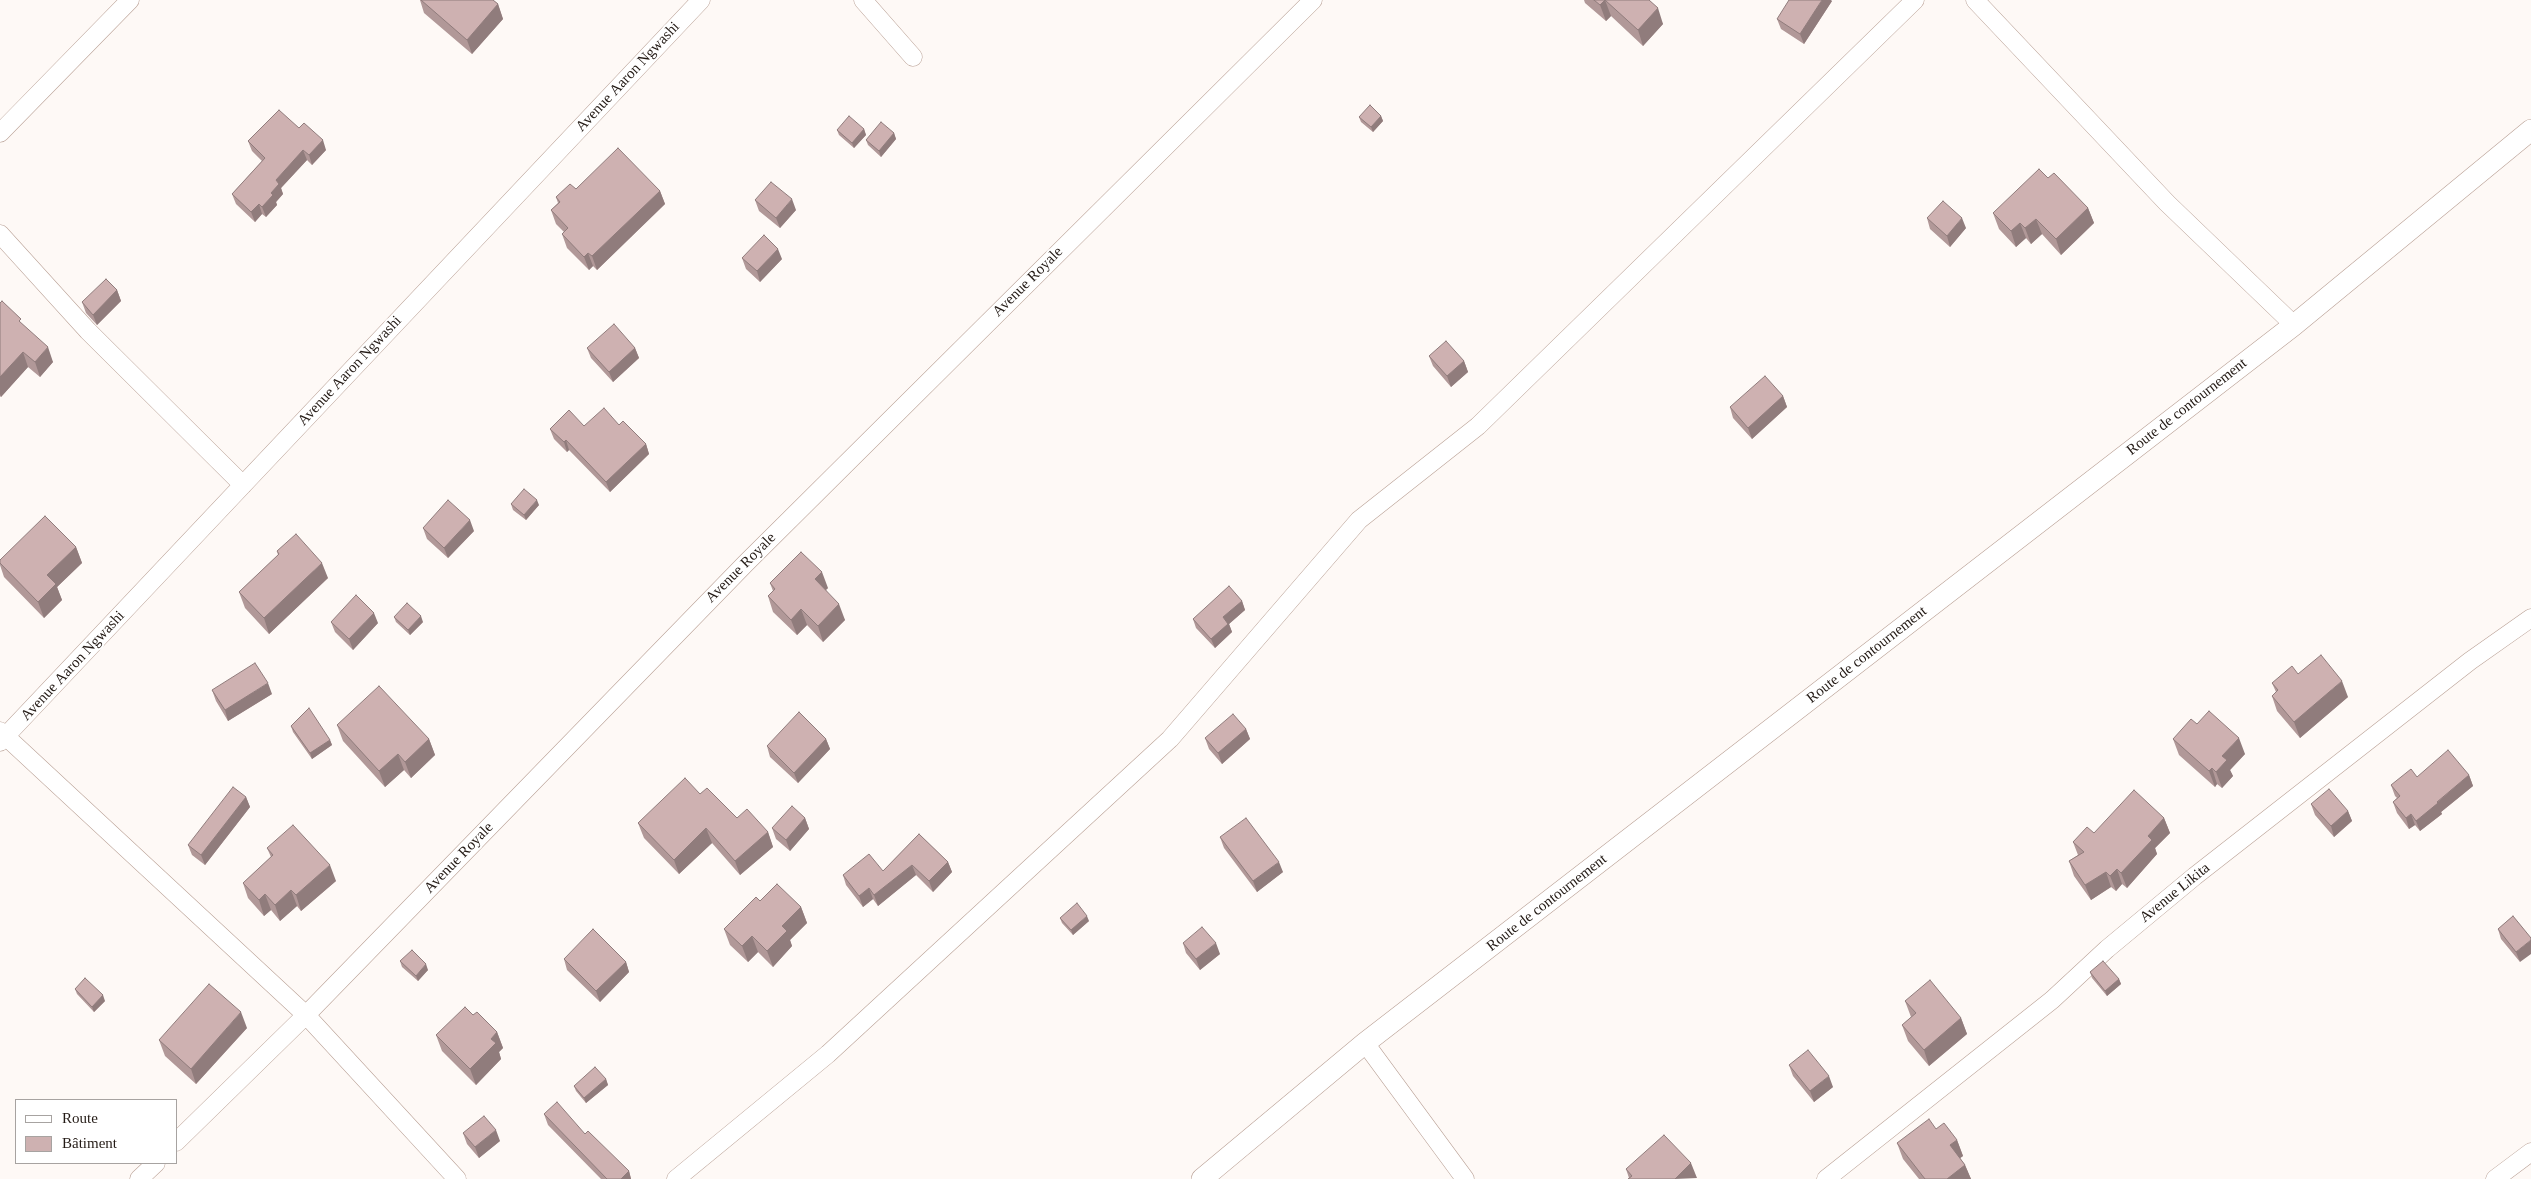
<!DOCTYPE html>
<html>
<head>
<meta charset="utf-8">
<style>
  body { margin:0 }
  #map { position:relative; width:2531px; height:1179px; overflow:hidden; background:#fef9f6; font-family:"Times New Roman",serif }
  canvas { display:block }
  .legend { position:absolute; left:15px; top:1099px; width:162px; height:65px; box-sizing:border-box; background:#fff; border:1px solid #a7a3a1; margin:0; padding:6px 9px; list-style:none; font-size:15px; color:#231a15 }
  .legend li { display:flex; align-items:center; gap:10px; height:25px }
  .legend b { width:25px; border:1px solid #a7a3a1 }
</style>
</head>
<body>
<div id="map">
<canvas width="2531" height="1179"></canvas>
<ul class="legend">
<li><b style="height:6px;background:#fff"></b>Route</li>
<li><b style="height:14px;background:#ceb1b1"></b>Bâtiment</li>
</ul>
</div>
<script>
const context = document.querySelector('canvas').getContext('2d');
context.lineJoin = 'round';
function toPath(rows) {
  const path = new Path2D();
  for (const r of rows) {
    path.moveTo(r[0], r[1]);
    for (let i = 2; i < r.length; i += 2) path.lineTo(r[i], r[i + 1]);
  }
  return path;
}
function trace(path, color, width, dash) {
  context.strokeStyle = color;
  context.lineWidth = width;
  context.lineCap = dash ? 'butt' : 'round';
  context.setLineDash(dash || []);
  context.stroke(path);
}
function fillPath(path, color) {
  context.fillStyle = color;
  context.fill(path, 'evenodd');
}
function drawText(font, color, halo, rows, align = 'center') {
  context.font = font + ' "Times New Roman",serif';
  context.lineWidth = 4;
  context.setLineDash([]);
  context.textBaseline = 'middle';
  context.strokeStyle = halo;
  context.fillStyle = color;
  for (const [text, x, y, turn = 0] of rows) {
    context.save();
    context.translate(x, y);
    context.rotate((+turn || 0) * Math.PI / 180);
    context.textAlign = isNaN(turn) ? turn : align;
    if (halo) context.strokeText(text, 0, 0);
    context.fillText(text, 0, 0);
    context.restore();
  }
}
const minor = toPath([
  [863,0,913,57],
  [1975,0,2167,203,2294,325],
  [0,133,130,0],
  [0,234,88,331,243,485],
  [0,731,306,1015,457,1179],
  [0,742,701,0],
  [1365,1043,1465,1179],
  [176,1142,306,1015,746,563,1313,0],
  [139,1179,156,1163],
  [676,1179,828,1054,1170,739,1359,520,1478,426,1915,0],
  [1826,1179,2052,1000,2107,949,2195,876,2470,661,2531,618],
  [2495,1179,2531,1152]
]);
const tertiary = toPath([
  [1202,1179,1365,1043,2294,325,2531,130]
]);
const wall = toPath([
  [420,0,493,0,498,4,503,19,472,54,424,13],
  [1584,0,1649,0,1663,24,1643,46,1611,16,1606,21,1585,3],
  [1832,1,1804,44,1781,29,1777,19],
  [1381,116,1383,121,1373,132,1361,122,1359,117],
  [299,128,326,150,312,165,307,160,281,188,283,194,276,202,277,205,266,217,262,214,255,222,236,204,232,194,262,161,252,151,248,141],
  [864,129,866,135,854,148,839,135,837,130],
  [894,133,896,139,881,157,868,145,866,140],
  [2048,178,2088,208,2094,223,2061,255,2042,234,2031,244,2026,238,2016,247,1999,229,1993,213],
  [576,189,660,191,665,204,597,270,593,266,589,270,567,248,562,234,564,232,556,224,551,210,558,203,556,197],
  [755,200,796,210,780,228,759,211],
  [1927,218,1966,228,1950,247,1930,229],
  [742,258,782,259,760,282,746,269],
  [117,290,121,301,97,325,86,313,82,302],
  [0,303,23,325,53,362,40,377,28,367,1,397,0,396],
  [587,348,635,348,639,358,613,382,591,358],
  [1429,356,1464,361,1468,372,1451,387,1433,366],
  [1783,396,1787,407,1752,439,1733,418,1730,407],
  [619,425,646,444,649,454,610,492,569,450,567,452,554,439,550,429,584,426],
  [511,504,539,505,526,520,513,510],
  [423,528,474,531,448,558,427,539],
  [76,547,82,563,57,587,62,600,44,618,4,577,0,565,0,560],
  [277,551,328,578,269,634,245,608,239,592,278,555],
  [770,583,828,588,826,590,845,620,823,642,807,625,797,635,773,612,768,596,773,591],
  [1242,601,1245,610,1229,624,1232,632,1215,648,1196,628,1193,619],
  [394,617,423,622,410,635,396,622],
  [331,622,378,623,353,650,335,632],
  [2298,674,2348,697,2300,738,2277,711,2272,696,2276,692,2272,683],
  [212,690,272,694,228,721,216,701],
  [2197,724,2245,754,2230,770,2233,776,2222,788,2217,784,2215,787,2179,755,2173,739],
  [337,725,429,739,435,755,411,778,404,770,385,787,343,741],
  [291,726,330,740,332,745,312,759,293,732],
  [1246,729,1250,739,1222,764,1209,749,1205,738],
  [826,739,830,749,798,783,770,757,767,746],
  [2469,775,2473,786,2441,812,2442,814,2420,831,2415,825,2409,829,2397,813,2393,802,2397,798,2395,796,2391,785,2417,777],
  [700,794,737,818,768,832,773,847,740,875,712,843,679,874,644,838,638,823],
  [246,797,250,807,205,865,192,855,188,845],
  [2311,804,2348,811,2352,821,2334,837,2315,815],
  [805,818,809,829,790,851,776,839,772,828],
  [2164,818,2170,833,2155,848,2157,854,2127,888,2122,884,2116,891,2111,887,2091,900,2074,876,2069,861,2078,855,2073,842,2094,833],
  [919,834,948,862,952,872,933,892,916,875,878,906,873,899,863,907,846,885,843,875,883,871],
  [1220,837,1283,872,1257,892,1224,848],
  [267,848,336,881,301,911,297,906,280,921,271,910,264,916,248,898,243,883,271,857],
  [760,901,801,907,807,923,790,940,792,946,773,967,758,952,748,962,730,945,724,929],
  [2513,916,2520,962,2501,939,2498,929],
  [1060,918,1089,921,1073,935,1062,923],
  [1183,943,1220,954,1200,970,1186,953],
  [564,959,626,962,629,972,600,1002,567,970],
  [400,961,428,970,418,981,402,967],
  [2090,972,2119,979,2121,984,2107,996,2092,978],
  [75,989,105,1001,94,1012,77,994],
  [1905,1001,1961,1018,1967,1034,1929,1066,1908,1041,1902,1025,1911,1017],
  [473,1015,497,1032,503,1048,499,1052,501,1059,476,1085,442,1051,436,1035],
  [247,1028,196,1084,165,1056,159,1040],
  [1789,1065,1833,1087,1814,1102,1793,1076],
  [606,1079,608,1085,586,1103,576,1091,574,1086],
  [544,1114,585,1134,629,1171,631,1179,601,1179,548,1125],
  [1936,1129,1957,1140,1963,1156,1960,1158,1965,1165,1971,1179,1919,1179,1903,1159,1897,1143],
  [463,1133,500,1141,479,1158,467,1144],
  [1626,1169,1697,1178,1629,1178]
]);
const shadedWall = toPath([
  [1605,0,1611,16,1606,21,1600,5],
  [1822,0,1831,0,1832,1,1804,44,1800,34],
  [498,4,503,19,472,54,467,40],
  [1658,8,1663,24,1643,46,1638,30],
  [1381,116,1383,121,1373,132,1371,127],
  [864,129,866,135,854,148,852,143],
  [894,133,896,139,881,157,879,151],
  [323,140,326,150,312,165,309,155],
  [303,150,307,160,281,188,283,194,276,202,277,205,266,217,262,207,271,193,276,180],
  [660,191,665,204,597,270,592,256],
  [792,199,796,210,780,228,776,218],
  [259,204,262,214,255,222,251,212],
  [2088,208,2094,223,2061,255,2056,239],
  [1962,218,1966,228,1950,247,1947,236],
  [2036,219,2042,234,2031,244,2025,228],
  [2020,223,2026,238,2016,247,2011,231],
  [778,249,782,259,760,282,757,271],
  [588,253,593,266,589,270,584,257],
  [117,290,121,301,97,325,93,315],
  [48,347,53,362,40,377,35,362],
  [635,348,639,358,613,382,609,372],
  [23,352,28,367,1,397,0,394,0,377],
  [1464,361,1468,372,1451,387,1447,376],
  [1783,396,1787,407,1752,439,1748,428],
  [566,440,569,450,567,452,564,442],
  [646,444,649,454,610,492,606,482],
  [537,500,539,505,526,520,524,515],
  [470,520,474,531,448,558,444,548],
  [76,547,82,563,57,587,62,600,44,618,38,602,47,575],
  [322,563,328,578,269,634,264,618],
  [822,572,828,588,820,595,815,579],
  [1242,601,1245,610,1229,624,1232,632,1215,648,1211,639,1223,617],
  [839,604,845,620,823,642,818,626],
  [801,609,807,625,797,635,791,620],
  [374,613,378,623,353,650,349,639],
  [421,616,423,622,410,635,408,630],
  [2342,681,2348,697,2300,738,2294,722],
  [268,683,272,694,228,721,225,710],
  [1246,729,1250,739,1222,764,1218,753],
  [2239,738,2245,754,2230,770,2233,776,2222,788,2216,772,2222,756],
  [429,739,435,755,411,778,405,762],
  [826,739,830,749,798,783,794,773],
  [330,740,332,745,312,759,310,753],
  [398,754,404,770,385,787,379,771],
  [2212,768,2217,784,2215,787,2209,771],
  [2469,775,2473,786,2441,812,2442,814,2420,831,2416,821],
  [246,797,250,807,205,865,201,855],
  [2348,811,2352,821,2334,837,2331,826],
  [2411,814,2415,825,2409,829,2406,818],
  [805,818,809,829,790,851,786,840],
  [2164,818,2170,833,2155,848,2157,854,2127,888,2121,873,2148,836],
  [706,828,712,843,679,874,674,860],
  [768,832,773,847,740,875,735,861],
  [948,862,952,872,933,892,929,881],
  [1279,862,1283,872,1257,892,1253,881],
  [330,865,336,881,301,911,296,895],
  [912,865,916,875,878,906,874,895],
  [2117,869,2122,884,2116,891,2110,876],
  [2106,872,2111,887,2091,900,2085,885],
  [869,888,873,899,863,907,859,896],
  [291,890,297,906,280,921,275,905],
  [265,894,271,910,264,916,259,900],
  [801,907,807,923,790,940,792,946,773,967,767,951,782,926],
  [1087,916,1089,921,1073,935,1071,930],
  [752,936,758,952,748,962,742,946],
  [2531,940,2531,954,2520,962,2516,952],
  [1216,943,1220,954,1200,970,1196,959],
  [626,962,629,972,600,1002,596,991],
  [426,964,428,970,418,981,416,976],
  [2119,979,2121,984,2107,996,2105,991],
  [103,995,105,1001,94,1012,92,1007],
  [241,1012,247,1028,196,1084,191,1069],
  [1961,1018,1967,1034,1929,1066,1924,1050],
  [497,1032,503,1048,499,1052,501,1059,476,1085,470,1069,491,1039],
  [1829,1076,1833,1087,1814,1102,1810,1091],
  [606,1079,608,1085,586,1103,584,1098],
  [496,1130,500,1141,479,1158,475,1147],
  [1957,1140,1963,1156,1956,1161,1950,1145],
  [1691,1163,1697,1178,1675,1179],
  [1965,1165,1971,1179,1947,1179],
  [629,1171,631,1179,621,1179]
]);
const building = toPath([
  [421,0,493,0,498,4,467,40,421,0],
  [1594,0,1605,0,1600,5,1594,0],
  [1605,0,1649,0,1658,8,1638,30,1605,0],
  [1789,0,1822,0,1800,34,1777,19,1789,0],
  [1370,105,1381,116,1371,127,1359,117,1370,105],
  [279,110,299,128,304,123,323,140,309,155,303,150,276,180,279,184,271,193,273,195,262,207,259,204,251,212,232,194,265,158,248,141,279,110],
  [849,116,864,129,852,143,837,130,849,116],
  [881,122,894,133,879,151,866,140,881,122],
  [618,148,660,191,592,256,588,253,584,257,562,234,568,228,551,210,560,202,556,197,570,184,576,189,618,148],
  [2039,169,2048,178,2054,173,2088,208,2056,239,2036,219,2025,228,2020,223,2011,231,1993,213,2039,169],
  [771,182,792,199,776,218,755,200,771,182],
  [1943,201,1962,218,1947,236,1927,218,1943,201],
  [764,235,778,249,757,271,742,258,764,235],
  [106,279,117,290,93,315,82,302,106,279],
  [2,301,21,319,19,321,48,347,35,362,23,352,0,377,0,303,2,301],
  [614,324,635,348,609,372,587,348,614,324],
  [1446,341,1464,361,1447,376,1429,356,1446,341],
  [1765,376,1783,396,1748,428,1730,407,1765,376],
  [604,408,619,425,623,421,646,444,606,482,566,440,564,442,550,429,569,410,584,426,604,408],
  [524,489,537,500,524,515,511,504,524,489],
  [448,500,470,520,444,548,423,528,448,500],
  [45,516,76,547,47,575,56,584,38,602,0,563,0,560,45,516],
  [296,534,322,563,264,618,239,592,279,554,277,551,296,534],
  [801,552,822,572,815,579,839,604,818,626,801,609,791,620,768,596,775,589,770,583,801,552],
  [1229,586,1242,601,1223,617,1228,624,1211,639,1193,619,1229,586],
  [356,595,374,613,349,639,331,622,356,595],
  [407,603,421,616,408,630,394,617,407,603],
  [2321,655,2342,681,2294,722,2272,696,2278,690,2272,683,2292,666,2298,674,2321,655],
  [255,663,268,683,225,710,212,690,255,663],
  [379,686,429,739,405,762,398,754,379,771,337,725,379,686],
  [309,708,330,740,310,753,291,726,309,708],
  [2209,711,2239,738,2222,756,2227,760,2216,772,2212,768,2209,771,2173,739,2191,719,2197,724,2209,711],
  [799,712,826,739,794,773,767,746,799,712],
  [1233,714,1246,729,1218,753,1205,738,1233,714],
  [2448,750,2469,775,2437,802,2438,803,2416,821,2411,814,2406,818,2393,802,2400,796,2391,785,2411,769,2417,777,2448,750],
  [685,778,700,794,707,788,737,818,747,809,768,832,735,861,706,828,674,860,638,823,685,778],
  [233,787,246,797,201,855,188,845,233,787],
  [2329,789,2348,811,2331,826,2311,804,2329,789],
  [2134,790,2164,818,2148,836,2152,840,2121,873,2117,869,2110,876,2106,872,2085,885,2069,861,2084,852,2073,842,2087,827,2094,833,2134,790],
  [792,806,805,818,786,840,772,828,792,806],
  [1246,818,1279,862,1253,881,1220,837,1246,818],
  [293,825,330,865,296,895,291,890,275,905,265,894,259,900,243,883,273,855,267,848,293,825],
  [919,834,948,862,929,881,912,865,874,895,869,888,859,896,843,875,869,854,883,871,919,834],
  [777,884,801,907,782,926,787,931,767,951,752,936,742,946,724,929,756,897,760,901,777,884],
  [1077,903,1087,916,1071,930,1060,918,1077,903],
  [2513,916,2531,938,2531,940,2516,952,2498,929,2513,916],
  [1202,927,1216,943,1196,959,1183,943,1202,927],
  [593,929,626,962,596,991,564,959,593,929],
  [412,950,426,964,416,976,400,961,412,950],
  [2103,961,2119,979,2105,991,2090,972,2103,961],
  [85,978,103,995,92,1007,75,989,85,978],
  [1930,980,1961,1018,1924,1050,1902,1025,1916,1013,1905,1001,1930,980],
  [209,984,241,1012,191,1069,159,1040,209,984],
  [465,1007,473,1015,477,1012,497,1032,491,1039,496,1043,470,1069,436,1035,465,1007],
  [1808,1050,1829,1076,1810,1091,1789,1065,1808,1050],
  [595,1067,606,1079,584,1098,574,1086,595,1067],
  [557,1102,585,1134,588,1131,629,1171,621,1179,607,1179,544,1114,557,1102],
  [484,1116,496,1130,475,1147,463,1133,484,1116],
  [1929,1119,1936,1129,1944,1123,1957,1140,1950,1145,1965,1165,1947,1179,1925,1179,1897,1143,1929,1119],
  [1664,1135,1691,1163,1675,1179,1628,1179,1632,1176,1626,1169,1664,1135]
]);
const streetNames = [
  ["Avenue Aaron Ngwashi",628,77,-47],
  ["Avenue Royale",1028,282,-45],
  ["Avenue Aaron Ngwashi",350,371,-47],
  ["Route de contournement",2187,407,-38],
  ["Avenue Royale",741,568,-45],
  ["Route de contournement",1867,655,-38],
  ["Avenue Aaron Ngwashi",73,666,-47],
  ["Avenue Royale",459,858,-46],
  ["Avenue Likita",2175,893,-39],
  ["Route de contournement",1547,903,-38]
];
trace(minor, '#b9a095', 19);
trace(tertiary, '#b9a095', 22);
trace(minor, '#fff', 18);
trace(tertiary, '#fff', 21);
fillPath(wall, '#b19898');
fillPath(shadedWall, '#907c7c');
fillPath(building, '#ceb1b1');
trace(building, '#907c7c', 1);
drawText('15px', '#231a15', '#fff', streetNames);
</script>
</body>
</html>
